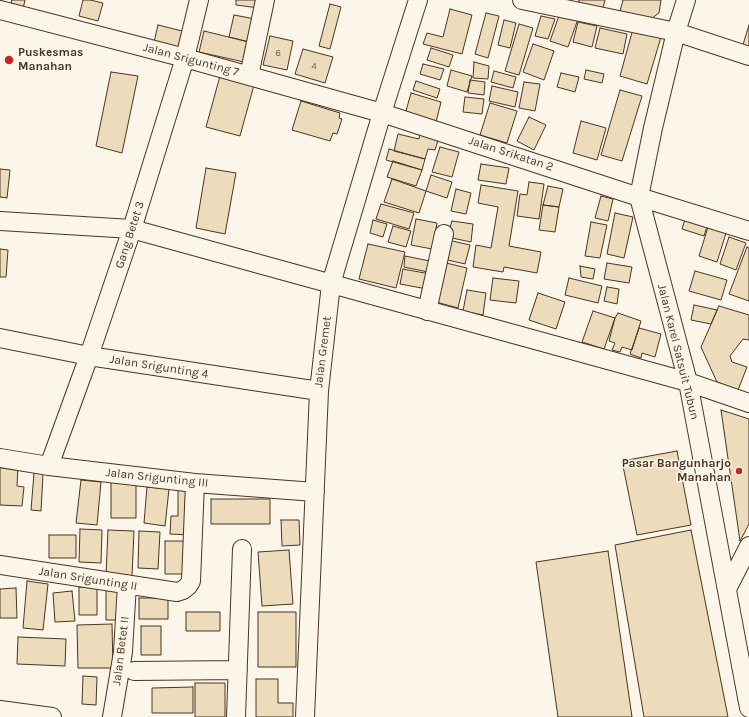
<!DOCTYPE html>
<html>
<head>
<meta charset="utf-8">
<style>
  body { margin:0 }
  canvas { display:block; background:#fbf6e9 }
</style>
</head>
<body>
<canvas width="749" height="717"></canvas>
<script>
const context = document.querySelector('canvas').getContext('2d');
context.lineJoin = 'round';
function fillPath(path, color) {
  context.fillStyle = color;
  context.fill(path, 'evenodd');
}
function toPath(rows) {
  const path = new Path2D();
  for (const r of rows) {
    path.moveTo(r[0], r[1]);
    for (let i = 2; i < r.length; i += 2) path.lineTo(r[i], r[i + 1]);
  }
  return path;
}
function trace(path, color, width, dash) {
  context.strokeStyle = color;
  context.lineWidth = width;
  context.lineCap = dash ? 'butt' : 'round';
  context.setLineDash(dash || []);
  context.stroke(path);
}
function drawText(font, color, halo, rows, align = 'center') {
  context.font = font + ' Karla,sans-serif';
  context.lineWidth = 3;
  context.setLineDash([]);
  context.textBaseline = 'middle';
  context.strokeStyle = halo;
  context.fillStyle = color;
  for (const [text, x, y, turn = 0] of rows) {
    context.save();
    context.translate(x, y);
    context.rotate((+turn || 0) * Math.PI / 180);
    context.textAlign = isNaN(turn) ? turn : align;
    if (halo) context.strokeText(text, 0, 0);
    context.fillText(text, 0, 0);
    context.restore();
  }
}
const building = toPath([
  [12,0,25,0,23,9,10,6,12,0],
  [83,0,90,0,103,3,98,21,79,16,83,0],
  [236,0,260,0,259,8,236,5,236,0],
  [579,0,605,0,602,12,578,7,579,0],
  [623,0,661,0,659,13,648,21,619,15,623,0],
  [330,4,341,7,330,49,319,46,330,4],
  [450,9,472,15,462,54,423,44,427,33,443,37,450,9],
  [486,13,499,16,488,58,475,54,486,13],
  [560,13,578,19,568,47,550,41,560,13],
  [234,15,255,19,249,42,229,37,234,15],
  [541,16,555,19,548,39,535,36,541,16],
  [504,20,516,23,510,48,498,45,504,20],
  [578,22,597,26,592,47,573,42,578,22],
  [519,24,533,28,519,75,505,71,519,24],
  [158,25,182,31,178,48,154,42,158,25],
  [749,25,749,50,742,48,749,25],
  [600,28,627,34,623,54,595,48,600,28],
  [633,29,661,37,647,84,620,76,633,29],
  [204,31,249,42,244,62,199,52,204,31],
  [270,36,293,41,287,70,263,65,270,36],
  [533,44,554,51,544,80,523,72,533,44],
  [431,48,453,55,449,67,427,60,431,48],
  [303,49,333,57,325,83,295,74,303,49],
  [474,62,489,66,488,79,473,78,474,62],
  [423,64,444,69,440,80,420,74,423,64],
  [451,70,472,76,467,92,447,86,451,70],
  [586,70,604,74,602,83,584,79,586,70],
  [494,71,516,77,513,88,491,82,494,71],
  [111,72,138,76,122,153,96,146,111,72],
  [561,73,579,77,575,92,557,87,561,73],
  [220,76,254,85,240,136,206,127,220,76],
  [470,80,485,82,484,95,468,93,470,80],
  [416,81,440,89,437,98,413,90,416,81],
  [524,82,540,84,535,111,519,108,524,82],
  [492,86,518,92,515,107,489,101,492,86],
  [620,90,642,96,622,161,601,155,620,90],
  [411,93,441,102,435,126,404,118,411,93],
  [465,97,484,99,482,114,463,112,465,97],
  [301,101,340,113,339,118,342,119,337,134,333,133,330,141,292,130,301,101],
  [490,103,517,111,507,143,480,135,490,103],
  [529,117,546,125,534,150,517,141,529,117],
  [581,121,606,128,597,160,573,153,581,121],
  [420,132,439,137,435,150,428,149,425,159,394,151,398,134,419,139,420,132],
  [440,147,459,152,452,177,432,172,440,147],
  [389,149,425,159,422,170,386,160,389,149],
  [393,161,422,170,416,186,387,177,393,161],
  [481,164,509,168,506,184,478,180,481,164],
  [206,168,236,173,225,234,196,228,206,168],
  [0,169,10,170,7,198,0,197,0,169],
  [431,175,452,182,447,198,426,191,431,175],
  [392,179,426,191,419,213,384,202,392,179],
  [529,182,544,184,539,219,517,216,520,194,527,195,529,182],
  [481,185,518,191,509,246,541,252,537,273,504,267,503,272,473,267,476,245,491,248,498,207,478,203,481,185],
  [548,186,563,189,559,207,543,205,548,186],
  [456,189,471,193,466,214,451,211,456,189],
  [601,196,613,199,608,221,595,218,601,196],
  [381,204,414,213,409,229,376,219,381,204],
  [543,205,559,207,555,232,539,230,543,205],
  [615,213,633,217,624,258,607,254,615,213],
  [686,216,708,223,704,236,682,229,686,216],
  [416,219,437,223,432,249,411,245,416,219],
  [373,220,387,224,383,237,370,233,373,220],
  [452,221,473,224,471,242,447,237,452,221],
  [591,222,607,225,600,258,585,256,591,222],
  [393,226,411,231,406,247,388,242,393,226],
  [708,227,726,233,717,262,699,256,708,227],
  [729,237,746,243,736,270,720,264,729,237],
  [448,240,470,245,465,264,443,259,448,240],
  [368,244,405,252,396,288,359,279,368,244],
  [747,247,749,248,749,301,729,294,747,247],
  [0,249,8,250,6,277,0,277,0,249],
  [405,256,430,261,428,272,404,267,405,256],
  [442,262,467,268,458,308,432,301,442,262],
  [607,263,632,267,629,283,604,279,607,263],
  [580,266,595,269,593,279,581,277,580,266],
  [403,269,430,274,427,289,400,284,403,269],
  [695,271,727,280,721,300,689,291,695,271],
  [493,278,519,281,516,303,490,300,493,278],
  [569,278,602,286,598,303,565,295,569,278],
  [607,287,619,289,617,304,604,301,607,287],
  [467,290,486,293,483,315,463,311,467,290],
  [538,293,565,302,556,329,529,320,538,293],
  [694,305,717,310,711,324,691,320,694,305],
  [719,306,749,315,749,340,743,339,730,356,732,362,747,367,738,390,717,382,701,347,719,306],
  [593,311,615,318,604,349,582,342,593,311],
  [618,313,641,321,632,350,622,347,620,352,612,350,615,343,609,341,615,318,618,313],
  [639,328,661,334,655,357,642,353,641,358,630,354,639,328],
  [721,410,749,419,749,524,740,541,721,410],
  [677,451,691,525,637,535,622,461,677,451],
  [0,465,18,467,17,486,24,487,22,506,0,505,0,465],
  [34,473,43,474,41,511,31,510,34,473],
  [81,480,101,482,97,525,76,523,81,480],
  [111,482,136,482,136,518,111,518,111,482],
  [147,487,169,489,165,526,144,523,147,487],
  [178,489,189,489,190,535,170,534,171,516,178,516,178,489],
  [211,499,270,499,270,524,211,524,211,499],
  [281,520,299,520,300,545,282,546,281,520],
  [80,529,102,530,101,563,79,562,80,529],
  [108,530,134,531,132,576,106,575,108,530],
  [691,530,728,717,644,717,615,545,691,530],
  [139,531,160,532,158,569,138,568,139,531],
  [49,535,76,535,76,558,49,558,49,535],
  [165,541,187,541,187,574,165,574,165,541],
  [289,550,293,604,262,606,258,552,289,550],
  [608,551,632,717,558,717,536,562,608,551],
  [27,581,48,584,43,630,23,628,27,581],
  [79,587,97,587,97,615,79,615,79,587],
  [16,588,17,618,0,618,0,589,16,588],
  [106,590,123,590,123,620,106,620,106,590],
  [72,591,75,621,55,622,53,593,72,591],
  [139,598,168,598,168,619,139,619,139,598],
  [186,612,220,612,220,631,186,631,186,612],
  [258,612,296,612,296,667,258,667,258,612],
  [112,624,113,668,78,668,77,625,112,624],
  [141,626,161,626,161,655,141,655,141,626],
  [18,637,66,639,65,666,17,664,18,637],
  [83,676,97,677,96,705,82,704,83,676],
  [256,679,278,679,278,703,293,703,293,717,256,717,256,679],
  [195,683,225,683,225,717,195,717,195,683],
  [193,687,193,713,152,713,152,688,193,687]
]);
const minor = toPath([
  [522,0,676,32,749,56],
  [686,0,676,32,653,128,639,197,688,382,749,708],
  [0,10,185,58,382,113,639,197,749,231],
  [249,76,265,0],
  [0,221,132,229,688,382,749,403],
  [427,311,444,234],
  [0,338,89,356,319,391],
  [0,458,49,466,195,483,315,492],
  [49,466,89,356,132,229,185,58,199,0],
  [0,565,177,592,183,590,188,586,191,581,195,483],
  [727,589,749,546],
  [134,671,238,670],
  [0,710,52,717],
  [112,717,123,652,127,584],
  [236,717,242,549],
  [305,717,319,391,331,284,382,113,418,0]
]);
const markers = [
  [9,60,5,"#c62828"],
  [739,471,4,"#c62828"]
];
const numberNames = [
  ["6",278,53],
  ["4",314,66]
];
const poiNames = [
  ["Puskesmas",18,53],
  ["Manahan",18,67],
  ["Pasar Bangunharjo",731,464,"right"],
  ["Manahan",731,478,"right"]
];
const streetNames = [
  ["Jalan Srigunting 7",191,60,15],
  ["Jalan Srikatan 2",511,154,18],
  ["Gang Betet 3",130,235,-72],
  ["Jalan Gremet",323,352,-83],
  ["Jalan Karel Satsuit Tubun",678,352,76],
  ["Jalan Srigunting 4",159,367,9],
  ["Jalan Srigunting III",157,478,6],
  ["Jalan Srigunting II",88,579,9],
  ["Jalan Betet II",121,651,-83]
];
fillPath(building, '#ecdcbc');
trace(building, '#4a3520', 1);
trace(minor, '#4a3520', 20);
trace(minor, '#fbf6e9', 18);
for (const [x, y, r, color] of markers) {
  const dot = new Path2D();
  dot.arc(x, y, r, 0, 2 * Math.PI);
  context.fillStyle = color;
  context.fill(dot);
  trace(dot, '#fbf6e9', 1.5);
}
drawText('10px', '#725f47', null, numberNames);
drawText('bold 12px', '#4a3520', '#fbf6e9', poiNames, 'left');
drawText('12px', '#4a3520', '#fbf6e9', streetNames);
</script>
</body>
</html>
